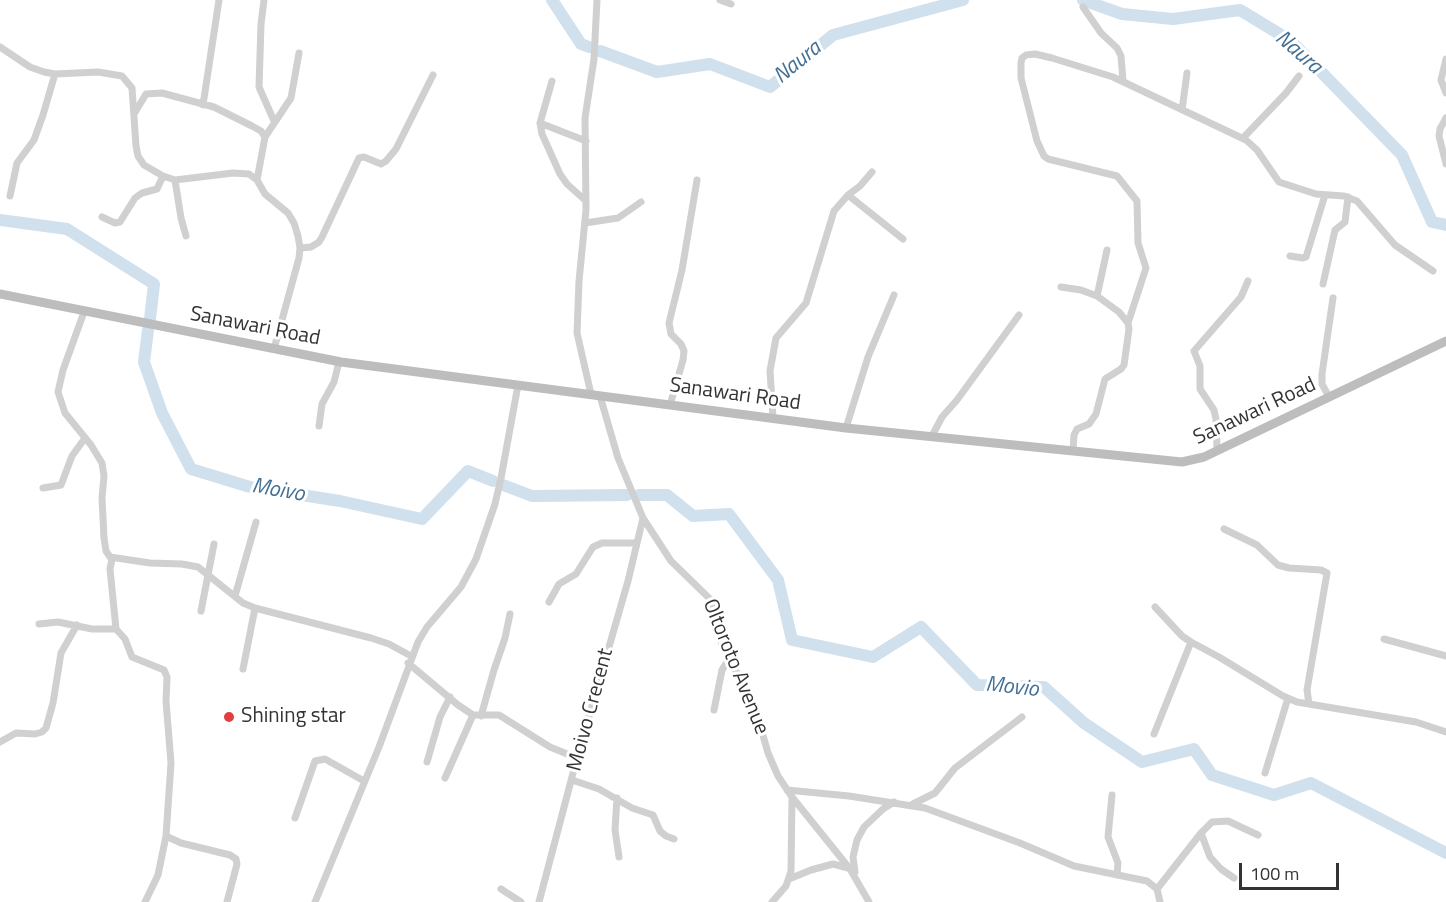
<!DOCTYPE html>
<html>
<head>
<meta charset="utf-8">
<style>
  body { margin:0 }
  #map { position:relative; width:1446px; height:902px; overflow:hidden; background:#fff; font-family:"Titillium Web",sans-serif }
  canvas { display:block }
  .scale { position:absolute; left:1239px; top:863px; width:100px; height:27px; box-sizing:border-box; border:3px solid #333; border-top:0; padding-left:8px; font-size:18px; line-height:21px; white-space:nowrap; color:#333; -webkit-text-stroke:4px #fff; paint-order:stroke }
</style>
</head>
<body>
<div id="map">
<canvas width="1446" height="902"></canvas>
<div class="scale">100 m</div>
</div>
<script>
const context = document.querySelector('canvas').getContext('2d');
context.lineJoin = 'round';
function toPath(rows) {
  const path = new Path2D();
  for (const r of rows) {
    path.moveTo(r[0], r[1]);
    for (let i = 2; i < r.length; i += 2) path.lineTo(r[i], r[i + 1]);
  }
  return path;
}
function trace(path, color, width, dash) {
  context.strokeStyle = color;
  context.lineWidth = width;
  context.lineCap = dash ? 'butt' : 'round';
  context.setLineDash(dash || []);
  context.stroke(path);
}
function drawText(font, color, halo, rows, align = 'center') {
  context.font = font + ' "Titillium Web",sans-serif';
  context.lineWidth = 6;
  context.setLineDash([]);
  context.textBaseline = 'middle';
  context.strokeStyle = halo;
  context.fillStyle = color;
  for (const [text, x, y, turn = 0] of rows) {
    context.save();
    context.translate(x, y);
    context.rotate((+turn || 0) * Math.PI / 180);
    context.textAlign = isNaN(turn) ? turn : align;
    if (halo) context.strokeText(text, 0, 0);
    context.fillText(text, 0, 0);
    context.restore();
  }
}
const river = toPath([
  [552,0,581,44,589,47],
  [1083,0,1122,14,1173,19,1240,10,1291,41,1402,155,1432,222,1446,225],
  [600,51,657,72,710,64,770,87,833,35,963,0],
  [0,220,67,229,154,284,150,319],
  [148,330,144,362,162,413,191,469,250,487,340,501,422,519,468,471,493,481],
  [503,485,532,496,627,495],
  [639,495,667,495,693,516,729,514,778,580,792,640,873,657,921,627,977,685,1044,687,1084,723,1142,762,1194,749,1212,775,1274,795,1311,783,1446,853]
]);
const street = toPath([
  [264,0,261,24,259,87,274,121],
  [720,0,731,4],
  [1083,7,1101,33,1117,48,1121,56,1123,81],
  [0,47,30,67,44,72,55,74,98,72,122,76,132,88,136,146,138,156,144,165,163,176,175,180,233,173,249,174,257,180,265,194,288,213,294,223,298,236,300,248,299,258,274,349],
  [1446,59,1441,80,1446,93],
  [552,81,540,123,542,134,560,174,567,184,586,201],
  [203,105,219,0],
  [1182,110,1187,73],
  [134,114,146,94,162,93,214,107,252,126,261,131,265,137,257,180],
  [1446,118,1440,129,1439,136,1446,164],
  [540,123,586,141],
  [265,137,291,98,299,53],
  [1243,138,1286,93,1299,76],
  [175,180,181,218,186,236],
  [848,195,903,239],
  [10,196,17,163,34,140,43,115,55,74],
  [102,217,115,223,120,222,135,198,142,193,157,189,163,176],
  [585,223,618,218,641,202],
  [300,248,311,247,319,242,322,237,359,158,364,157,381,164,386,161,396,149,433,75],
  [1290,256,1303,258,1306,257,1325,195],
  [1323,284,1335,230,1345,222,1348,197],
  [1061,287,1081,290,1097,296,1119,312,1128,323,1129,329,1124,365,1121,369,1105,379,1096,414,1089,424,1077,429,1074,435,1073,450],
  [1097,296,1107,250],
  [84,312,63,370,58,392,65,413,91,445,102,463,104,476,102,498,104,538,106,551,110,557,150,563,182,564,198,567,243,603,255,608,371,638,389,644,411,656],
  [1128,323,1146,268,1138,243,1137,201,1117,176,1048,159,1044,156,1037,141,1021,78,1021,63,1022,58,1026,55,1035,54,1052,58,1113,77,1246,140,1257,150,1279,182,1316,194,1344,196,1357,201,1395,245,1433,271],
  [591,394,577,333,579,281,586,210,585,118,594,59,597,0],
  [600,396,618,458,643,518,671,561,710,599,722,645,755,707,768,753,778,776,792,797,850,869,869,902],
  [1329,397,1322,384,1322,374,1333,298],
  [670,405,683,360,684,351,681,344,671,334,669,323,682,270,697,180],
  [773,418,770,371,776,338,806,303,834,211,848,195,860,186,872,172],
  [319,426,322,404,334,382,339,362],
  [846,428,868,357,894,295],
  [932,436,942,417,957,400,1019,315],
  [1217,450,1216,419,1214,410,1200,389,1200,366,1194,351,1241,297,1248,281],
  [43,488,61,485,72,456,85,438],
  [1224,529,1257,545,1278,565,1289,568,1321,570,1327,573,1307,690,1309,704,1416,722,1446,732],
  [112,559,110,569,116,629,125,639,132,657,164,670,167,677,166,701,171,763,166,836,158,875,145,902],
  [235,596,256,522],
  [549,602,559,584,576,574,593,547,602,543,637,543],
  [1155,607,1182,636,1191,642,1219,657,1283,696,1297,702,1309,704],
  [201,611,214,544],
  [39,624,58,622,92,629,116,629],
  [1384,639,1446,656],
  [408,663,458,705,473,715,499,715,550,747,577,758],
  [243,669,255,608],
  [714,710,722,670,729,659],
  [481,716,494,670,505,638,510,614],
  [1154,734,1191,642],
  [0,742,16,733,35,734,42,732,46,728,53,703,61,653,77,625],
  [427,762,440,717,450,697],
  [1265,773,1288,698],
  [445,778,473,715],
  [572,780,599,789,632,808,653,815,660,831,666,836,674,839],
  [787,790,849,796,925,808,1020,843,1074,866,1147,881,1157,889,1160,902],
  [1112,795,1108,837,1118,863,1117,875],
  [617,798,615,830,619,857],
  [913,804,935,793,955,768,1022,717],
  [295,818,315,761,325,759,364,781],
  [1201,833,1210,857,1221,869,1234,878],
  [166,836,181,843,230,855,236,859,237,864,227,902],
  [855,872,853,857,857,840,864,827,883,809,894,802],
  [789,879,811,870,833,864,848,868],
  [501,889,521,902],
  [1157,889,1201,833,1212,822,1228,821,1258,835],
  [315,902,379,747,418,642,427,627,461,587,476,559,495,504,501,478,518,385],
  [539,902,577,758,628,581,643,518],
  [772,902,786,886,791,871,792,797]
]);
const secondary = toPath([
  [0,294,341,362,846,428,1182,462,1204,457,1446,341]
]);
const markers = [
  [229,717,6,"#e13e40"]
];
const streetNames = [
  ["Sanawari Road",255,327,11],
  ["Sanawari Road",735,395,8],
  ["Sanawari Road",1255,412,-25],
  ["Oltoroto Avenue",735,667,68],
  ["Moivo Crecent",591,710,-75]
];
const poiNames = [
  ["Shining star",241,717]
];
const waterNames = [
  ["Naura",1298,53,41],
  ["Naura",798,63,-39],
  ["Moivo",278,491,10],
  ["Movio",1012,688,6]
];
trace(river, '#d0e0ed', 12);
trace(street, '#d0d0d0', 7);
trace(secondary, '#bdbdbd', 9);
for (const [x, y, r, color] of markers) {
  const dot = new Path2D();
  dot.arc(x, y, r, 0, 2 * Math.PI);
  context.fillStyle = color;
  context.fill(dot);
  trace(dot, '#fff', 2);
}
drawText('21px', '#333', '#fff', streetNames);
drawText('21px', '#333', '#fff', poiNames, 'left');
drawText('italic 22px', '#426f94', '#fff', waterNames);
</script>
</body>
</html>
